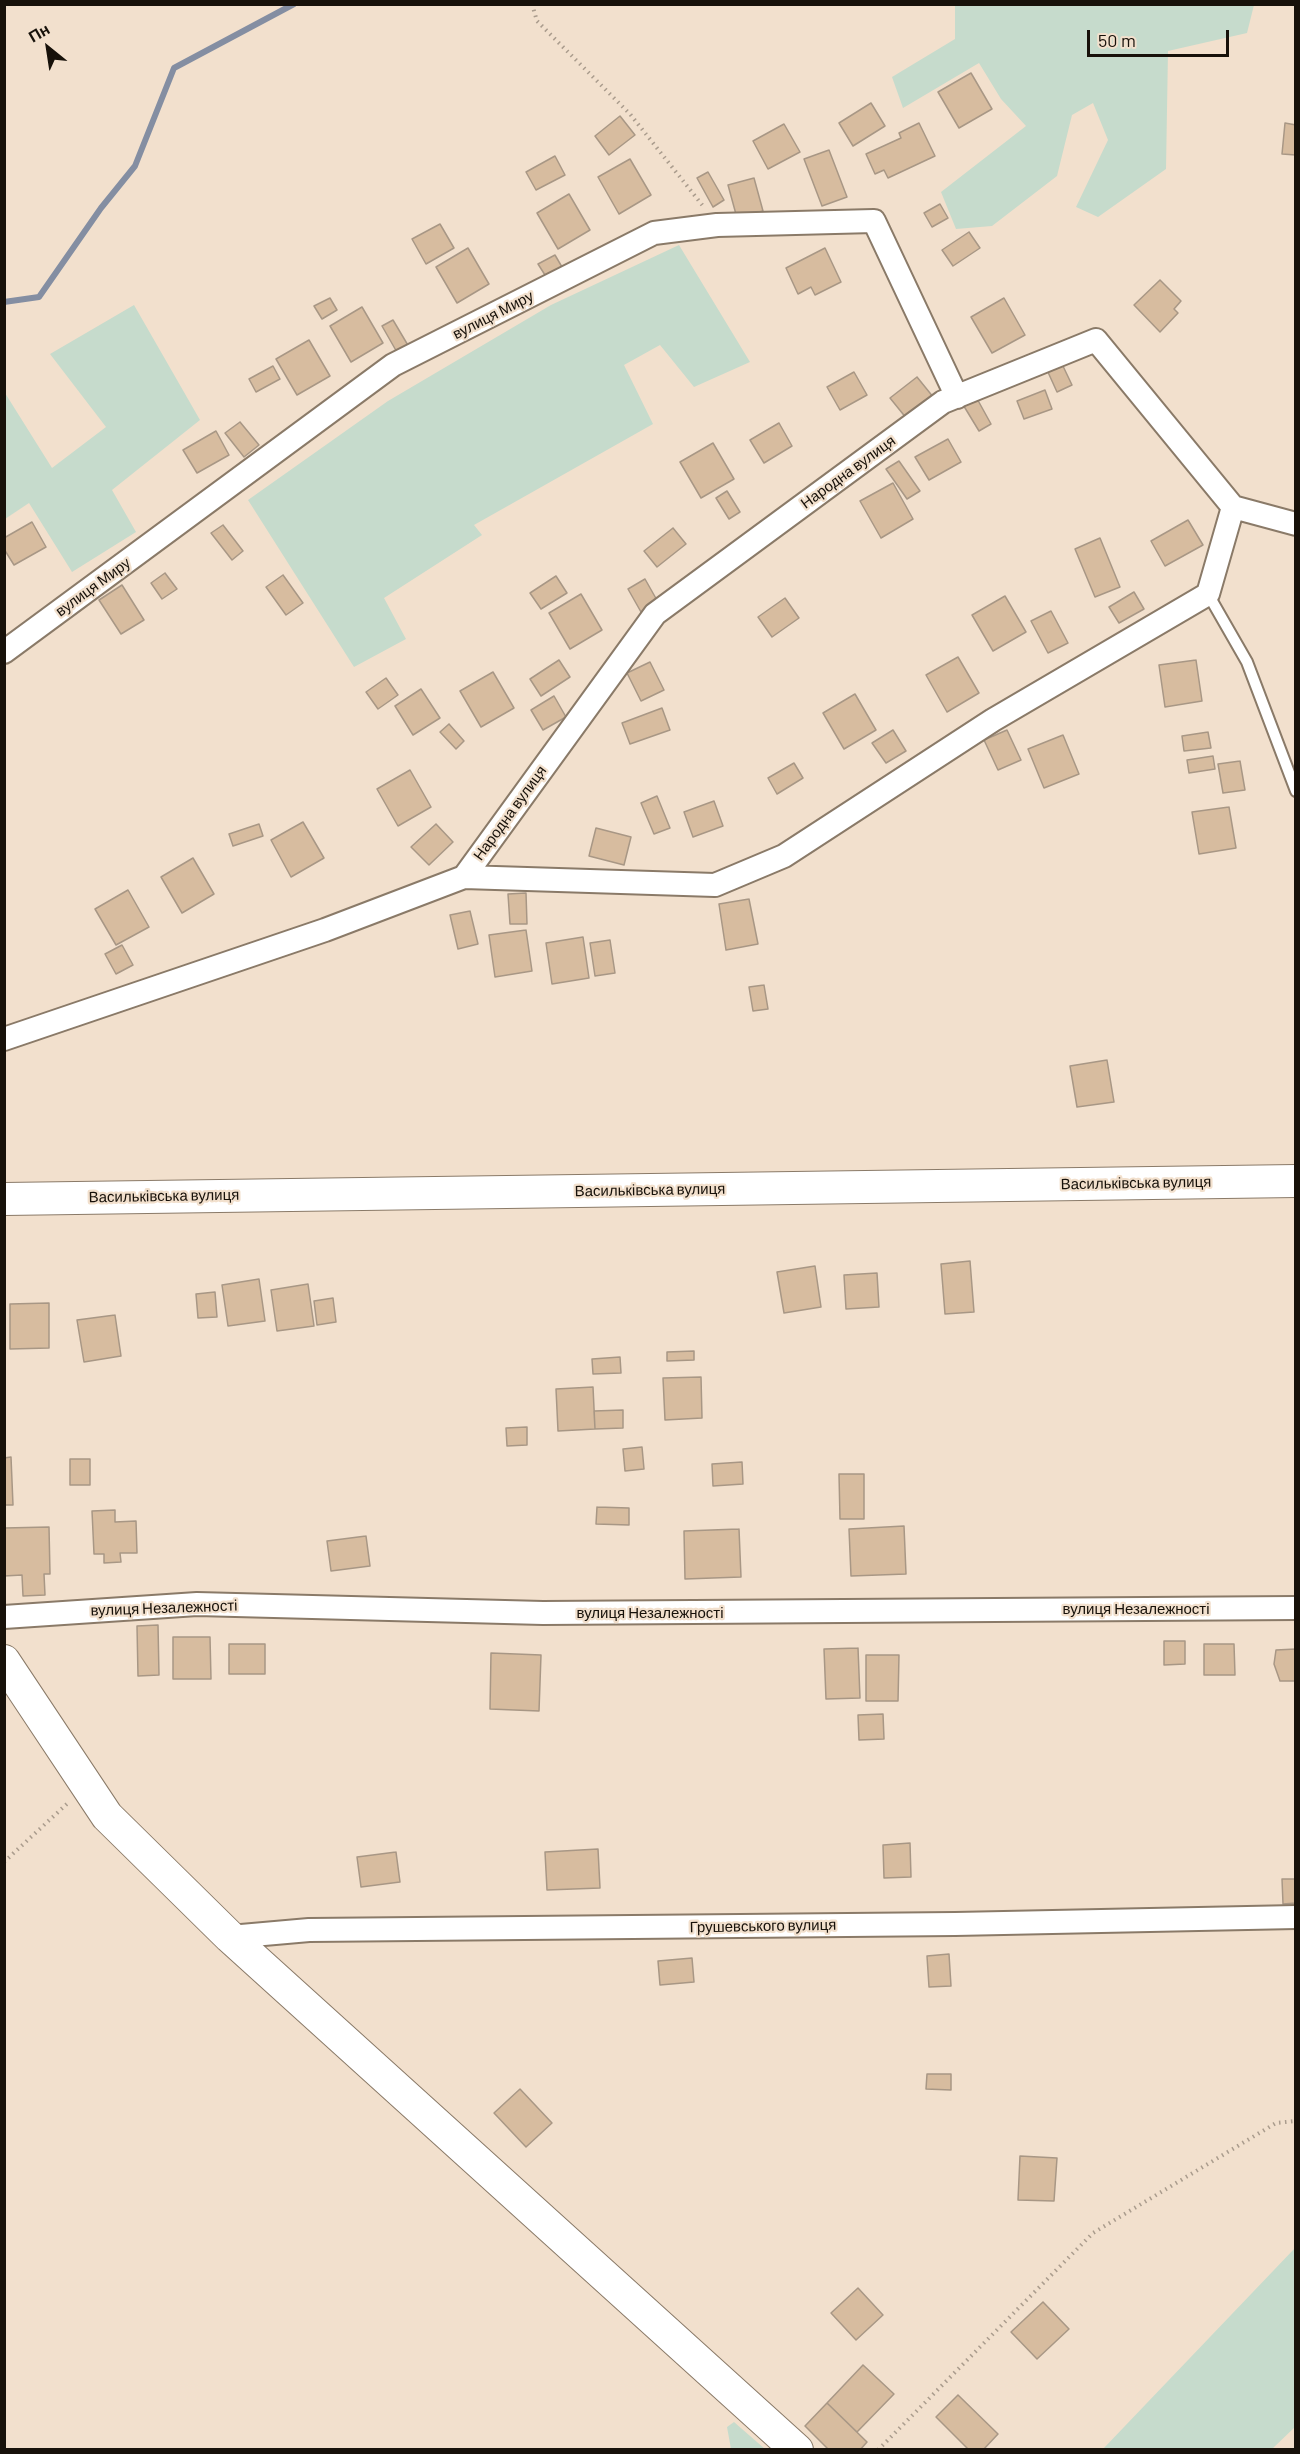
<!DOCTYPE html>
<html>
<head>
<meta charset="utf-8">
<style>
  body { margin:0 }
  #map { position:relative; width:1300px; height:2454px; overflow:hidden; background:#f2e0cd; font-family:Barlow,sans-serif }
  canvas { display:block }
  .frame { position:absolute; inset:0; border:6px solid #17110a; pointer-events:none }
  .north { position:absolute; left:18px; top:18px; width:60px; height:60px; -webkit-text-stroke:4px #f2e0cd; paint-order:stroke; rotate:330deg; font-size:16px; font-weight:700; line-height:24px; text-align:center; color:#17110a }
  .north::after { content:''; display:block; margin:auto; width:21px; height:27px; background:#17110a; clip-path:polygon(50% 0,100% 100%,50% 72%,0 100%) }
  .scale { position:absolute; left:1087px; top:30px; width:142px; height:27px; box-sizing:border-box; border:3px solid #17110a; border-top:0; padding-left:8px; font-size:18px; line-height:21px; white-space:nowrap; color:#17110a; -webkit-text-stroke:4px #f2e0cd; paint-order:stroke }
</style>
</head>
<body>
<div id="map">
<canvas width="1300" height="2454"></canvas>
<div class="frame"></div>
<div class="north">Пн</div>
<div class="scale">50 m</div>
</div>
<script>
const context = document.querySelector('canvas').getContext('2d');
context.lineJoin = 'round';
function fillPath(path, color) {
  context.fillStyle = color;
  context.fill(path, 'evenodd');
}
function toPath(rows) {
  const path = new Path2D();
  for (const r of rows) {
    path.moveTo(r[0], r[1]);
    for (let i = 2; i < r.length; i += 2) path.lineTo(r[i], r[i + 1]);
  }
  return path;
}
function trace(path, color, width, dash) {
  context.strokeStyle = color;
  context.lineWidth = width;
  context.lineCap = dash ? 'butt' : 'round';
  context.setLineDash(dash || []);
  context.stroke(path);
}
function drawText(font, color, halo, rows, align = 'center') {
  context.font = font + ' Barlow,sans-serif';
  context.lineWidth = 4.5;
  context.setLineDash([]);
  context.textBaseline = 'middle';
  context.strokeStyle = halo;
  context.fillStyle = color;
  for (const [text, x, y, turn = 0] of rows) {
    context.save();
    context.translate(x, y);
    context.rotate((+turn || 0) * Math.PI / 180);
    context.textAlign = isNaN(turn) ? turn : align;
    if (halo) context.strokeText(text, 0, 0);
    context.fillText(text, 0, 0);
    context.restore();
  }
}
const green = toPath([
  [955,5,955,4,1254,5,1247,33,1168,51,1166,169,1098,217,1076,207,1108,140,1093,103,1072,115,1057,176,992,226,956,229,941,192,1026,126,1001,99,979,63,903,108,892,77,955,39],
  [679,245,750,362,694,387,660,345,624,365,653,424,474,525,482,535,384,598,406,639,354,667,248,500,388,401,551,305],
  [134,305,200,420,112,490,136,532,72,572,29,503,5,519,5,393,52,468,106,427,50,354],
  [1295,2248,1295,2427,1272,2449,1103,2449],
  [734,2422,765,2449,731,2449,727,2427]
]);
const stream = toPath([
  [4,302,39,297,101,208,135,166,174,68,294,4]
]);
const building = toPath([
  [971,73,992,109,959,128,938,92,971,73],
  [871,103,885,126,853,146,839,123,871,103],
  [620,116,635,135,609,155,595,136,620,116],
  [919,123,935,156,888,178,884,170,875,174,866,154,901,138,899,133,919,123],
  [1285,123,1296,125,1296,155,1282,154,1285,123],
  [784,124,800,152,768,169,753,141,784,124],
  [829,150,847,197,822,206,804,159,829,150],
  [555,156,565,175,536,190,526,172,555,156],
  [630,159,651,195,619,214,598,177,630,159],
  [708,172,724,200,713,207,697,178,708,172],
  [754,178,763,211,737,218,728,185,754,178],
  [569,194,590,230,558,249,537,213,569,194],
  [940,204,948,218,932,227,924,213,940,204],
  [440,224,454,248,426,264,412,239,440,224],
  [969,232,980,248,953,266,942,250,969,232],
  [468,248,489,284,457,303,436,267,468,248],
  [825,248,841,282,815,295,811,287,798,294,786,268,825,248],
  [555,255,562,267,545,275,538,264,555,255],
  [1160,280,1181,301,1174,309,1178,313,1160,332,1134,305,1160,280],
  [330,298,337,310,322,319,314,306,330,298],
  [1004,298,1025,335,992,353,971,317,1004,298],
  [362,307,383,343,351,362,330,326,362,307],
  [393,320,409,347,398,354,382,326,393,320],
  [309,340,330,376,297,395,276,359,309,340],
  [1062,364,1072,385,1057,392,1047,370,1062,364],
  [273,366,280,379,256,392,249,379,273,366],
  [854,372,867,395,840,410,827,387,854,372],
  [917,377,934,398,907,419,890,398,917,377],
  [1045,390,1052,409,1024,419,1017,401,1045,390],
  [975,395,991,424,979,431,962,403,975,395],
  [240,422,259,445,244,457,225,433,240,422],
  [779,423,792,446,764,463,750,440,779,423],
  [216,431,229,455,197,473,183,450,216,431],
  [948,439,961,462,929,480,915,457,948,439],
  [713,443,734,479,701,498,680,462,713,443],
  [899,461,920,491,907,499,886,469,899,461],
  [893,483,913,519,881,538,860,501,893,483],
  [727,491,740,512,729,519,716,498,727,491],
  [1188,520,1203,545,1165,566,1151,541,1188,520],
  [32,522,46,547,14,565,4,549,4,538,32,522],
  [223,525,243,551,232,560,211,533,223,525],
  [673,528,686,544,657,567,644,551,673,528],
  [1100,538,1120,587,1095,597,1075,549,1100,538],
  [165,573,177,589,162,599,151,583,165,573],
  [283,575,303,603,286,615,266,587,283,575],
  [556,576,567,593,541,609,530,593,556,576],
  [645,579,658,602,641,612,628,589,645,579],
  [122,585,144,620,121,634,99,600,122,585],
  [1134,592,1144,609,1119,623,1109,607,1134,592],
  [581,594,602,630,570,649,549,613,581,594],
  [1005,596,1026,632,993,651,972,615,1005,596],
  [785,598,799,618,772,637,758,617,785,598],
  [1051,611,1068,643,1048,653,1031,621,1051,611],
  [958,657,979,693,947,712,926,675,958,657],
  [559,660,570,677,541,696,530,679,559,660],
  [1196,660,1202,701,1165,707,1159,665,1196,660],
  [650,662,664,690,641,701,627,673,650,662],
  [493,672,514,708,481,727,460,691,493,672],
  [386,678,398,695,378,709,366,692,386,678],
  [421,689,440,718,413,735,395,706,421,689],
  [855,694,876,730,844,749,823,713,855,694],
  [554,696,566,717,543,730,531,710,554,696],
  [662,708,670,730,630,744,622,723,662,708],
  [449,724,464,741,456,749,440,732,449,724],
  [893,730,906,751,886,763,872,743,893,730],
  [1007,730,1021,760,998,770,984,740,1007,730],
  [1208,732,1211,748,1184,751,1182,736,1208,732],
  [1063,735,1079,774,1044,788,1028,749,1063,735],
  [1213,756,1215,769,1189,773,1187,760,1213,756],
  [1240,761,1245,790,1223,793,1218,764,1240,761],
  [794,763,803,778,777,794,768,778,794,763],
  [410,770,431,807,398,826,377,789,410,770],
  [657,796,670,828,654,834,641,803,657,796],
  [714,801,723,826,693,837,684,812,714,801],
  [1229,807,1236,848,1199,854,1192,812,1229,807],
  [303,822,324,858,291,877,271,840,303,822],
  [259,824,263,836,233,846,229,834,259,824],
  [436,824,453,842,429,865,411,847,436,824],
  [596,828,631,837,624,865,589,856,596,828],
  [193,858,214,894,182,913,161,877,193,858],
  [128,890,149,927,116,945,95,909,128,890],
  [526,893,527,924,510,924,508,894,526,893],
  [749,899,758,944,726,950,719,904,749,899],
  [470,911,478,944,458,949,450,915,470,911],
  [526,930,532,971,495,977,489,935,526,930],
  [583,937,589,978,552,984,546,943,583,937],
  [610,940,615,973,595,976,590,943,610,940],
  [122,945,133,965,116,974,105,954,122,945],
  [764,985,768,1009,753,1011,749,987,764,985],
  [1107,1060,1114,1102,1077,1107,1070,1066,1107,1060],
  [970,1261,974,1312,945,1314,941,1264,970,1261],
  [815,1266,821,1307,784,1313,777,1272,815,1266],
  [877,1273,879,1307,846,1309,844,1275,877,1273],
  [259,1279,265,1321,228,1326,222,1285,259,1279],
  [308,1284,314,1326,277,1331,271,1290,308,1284],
  [215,1292,217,1317,198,1318,196,1294,215,1292],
  [333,1298,336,1322,317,1325,314,1301,333,1298],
  [49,1303,49,1348,10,1349,10,1304,49,1303],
  [115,1315,121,1356,84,1362,77,1320,115,1315],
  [694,1351,694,1360,667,1361,667,1352,694,1351],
  [620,1357,621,1373,593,1374,592,1359,620,1357],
  [701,1377,702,1418,665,1420,663,1378,701,1377],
  [593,1387,595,1429,558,1431,556,1389,593,1387],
  [623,1410,623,1428,595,1429,594,1411,623,1410],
  [527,1427,527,1445,507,1446,506,1428,527,1427],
  [642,1447,644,1469,625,1471,623,1449,642,1447],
  [11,1457,13,1505,4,1505,4,1458,11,1457],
  [70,1459,90,1459,90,1485,70,1485,70,1459],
  [742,1462,743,1484,713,1486,712,1464,742,1462],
  [839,1474,864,1474,864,1519,840,1519,839,1474],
  [597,1507,629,1508,629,1525,596,1524,597,1507],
  [115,1510,115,1522,136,1521,137,1553,120,1553,121,1562,104,1563,104,1554,94,1554,92,1511,115,1510],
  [904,1526,906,1574,851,1576,849,1529,904,1526],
  [49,1527,50,1574,44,1574,45,1595,23,1596,22,1575,4,1576,4,1528,49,1527],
  [739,1529,741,1577,685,1579,684,1531,739,1529],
  [366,1536,370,1566,331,1571,327,1541,366,1536],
  [158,1625,159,1675,138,1676,137,1626,158,1625],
  [173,1637,210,1637,211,1679,173,1679,173,1637],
  [1164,1641,1185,1641,1185,1664,1164,1665,1164,1641],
  [229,1644,265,1644,265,1674,229,1674,229,1644],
  [1204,1644,1234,1644,1235,1675,1204,1675,1204,1644],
  [858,1648,860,1698,826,1699,824,1649,858,1648],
  [1296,1649,1296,1681,1280,1681,1274,1664,1276,1650,1296,1649],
  [491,1653,541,1655,539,1711,490,1709,491,1653],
  [866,1655,899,1655,898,1701,866,1701,866,1655],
  [883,1714,884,1739,859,1740,858,1715,883,1714],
  [910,1843,911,1877,884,1878,883,1845,910,1843],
  [598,1849,600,1888,547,1890,545,1852,598,1849],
  [396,1852,400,1882,361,1887,357,1857,396,1852],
  [1282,1879,1296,1879,1296,1903,1283,1904,1282,1879],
  [949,1954,951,1986,929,1987,927,1956,949,1954],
  [692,1958,694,1982,660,1985,658,1961,692,1958],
  [927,2074,951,2074,951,2090,926,2089,927,2074],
  [520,2089,552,2123,526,2147,494,2113,520,2089],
  [1020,2156,1057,2158,1054,2201,1018,2200,1020,2156],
  [858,2288,883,2315,856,2340,831,2313,858,2288],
  [1043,2302,1069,2329,1037,2359,1011,2332,1043,2302],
  [863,2365,894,2394,857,2432,827,2403,863,2365],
  [958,2395,998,2434,983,2450,969,2450,936,2417,958,2395],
  [827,2403,867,2442,860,2450,829,2450,805,2426,827,2403]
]);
const path = toPath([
  [532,4,537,21,630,114,703,206],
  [4,1862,69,1802],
  [878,2450,1093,2233,1276,2123,1296,2121]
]);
const lane = toPath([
  [1208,594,1247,662,1296,791]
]);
const street = toPath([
  [4,652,393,365,654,233,717,225,874,221,957,397],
  [464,877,715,885,784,856,993,720,1208,594,1233,507],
  [4,1039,325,930,464,877,655,614,943,402,1096,340,1233,507,1296,524],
  [4,1617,197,1604,543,1613,1296,1608],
  [230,1937,309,1930,955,1924,1296,1917]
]);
const secondary = toPath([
  [4,1199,1296,1181],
  [4,1661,107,1816,230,1937,797,2450]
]);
const streetNames = [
  ["вулиця Миру",493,315,-27],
  ["Народна вулиця",848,472,-36],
  ["вулиця Миру",93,587,-36],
  ["Народна вулиця",510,813,-54],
  ["Васильківська вулиця",1136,1183,-1],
  ["Васильківська вулиця",650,1190,-1],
  ["Васильківська вулиця",164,1196,-1],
  ["вулиця Незалежності",164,1608,-2],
  ["вулиця Незалежності",1136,1609],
  ["вулиця Незалежності",650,1613],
  ["Грушевського вулиця",763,1926,-1]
];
fillPath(green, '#c6dbcc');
trace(stream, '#848ea2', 6);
fillPath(building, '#d7bc9f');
trace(building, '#a89785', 1.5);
trace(lane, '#8a7a68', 14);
trace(street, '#8a7a68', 26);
trace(secondary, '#8a7a68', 34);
trace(path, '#aa9c8d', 4, [1.5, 4.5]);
trace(lane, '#fff', 10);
trace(street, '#fff', 22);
trace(secondary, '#fff', 32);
drawText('15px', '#17110a', '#f2e0cd', streetNames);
</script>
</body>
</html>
